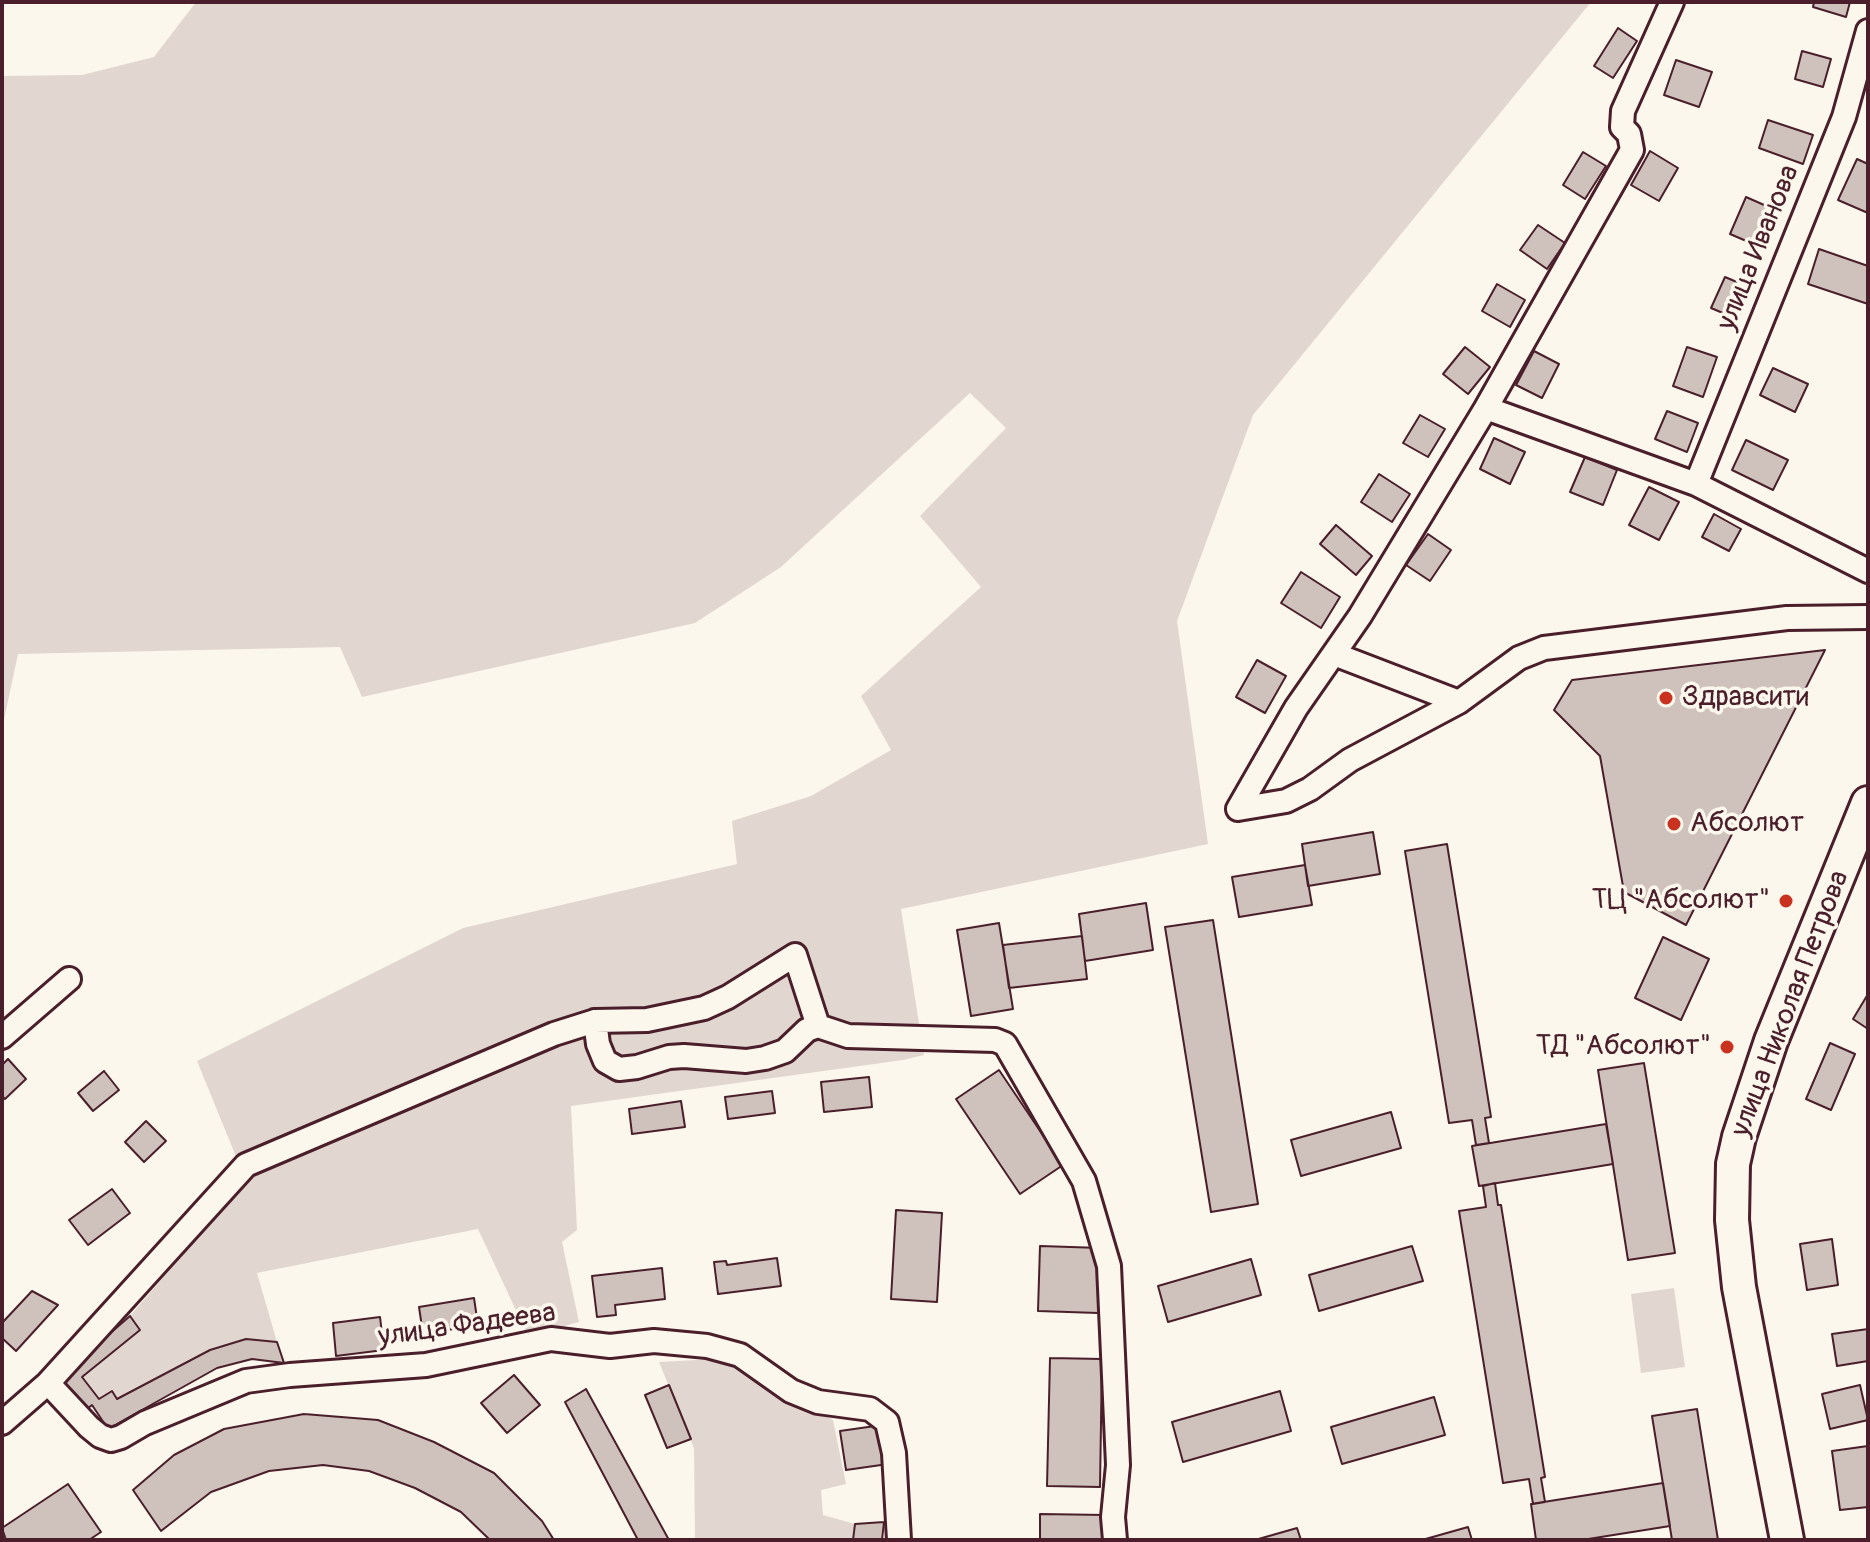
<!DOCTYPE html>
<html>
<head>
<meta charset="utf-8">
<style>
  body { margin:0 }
  #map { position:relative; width:1870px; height:1542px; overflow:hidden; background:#fbf7ec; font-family:Pangolin,sans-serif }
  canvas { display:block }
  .frame { position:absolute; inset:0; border:4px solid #4a1f2b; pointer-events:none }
</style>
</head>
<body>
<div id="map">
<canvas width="1870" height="1542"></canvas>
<div class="frame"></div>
</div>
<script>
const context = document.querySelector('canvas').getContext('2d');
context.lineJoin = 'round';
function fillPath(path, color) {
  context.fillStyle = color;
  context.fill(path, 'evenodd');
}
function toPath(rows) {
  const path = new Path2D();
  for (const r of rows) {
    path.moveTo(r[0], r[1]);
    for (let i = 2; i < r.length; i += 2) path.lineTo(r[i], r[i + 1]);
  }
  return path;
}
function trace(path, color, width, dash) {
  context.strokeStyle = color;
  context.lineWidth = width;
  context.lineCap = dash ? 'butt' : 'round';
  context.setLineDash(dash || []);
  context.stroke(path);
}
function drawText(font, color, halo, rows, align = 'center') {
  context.font = font + ' Pangolin,sans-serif';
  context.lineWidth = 7;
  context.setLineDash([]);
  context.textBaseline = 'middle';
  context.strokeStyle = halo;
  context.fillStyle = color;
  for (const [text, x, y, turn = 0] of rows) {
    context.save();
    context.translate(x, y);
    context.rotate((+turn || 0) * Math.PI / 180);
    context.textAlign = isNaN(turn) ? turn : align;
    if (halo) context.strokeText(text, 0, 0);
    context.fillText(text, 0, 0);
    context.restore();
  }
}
const green = toPath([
  [196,2,1591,2,1253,415,1177,621,1208,844,901,909,924,1055,903,1060,571,1106,577,1230,562,1242,579,1322,528,1336,478,1229,257,1273,277,1342,246,1339,117,1399,111,1391,99,1399,82,1377,140,1330,130,1316,246,1181,197,1061,463,928,737,864,732,821,811,796,891,750,861,696,981,587,920,516,1006,428,970,393,781,567,695,623,362,697,340,647,18,654,2,729,2,76,82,75,154,57],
  [1674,1288,1685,1367,1641,1373,1631,1294],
  [736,1358,833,1420,846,1484,821,1490,823,1515,855,1524,853,1540,695,1540,694,1448,659,1362]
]);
const building = toPath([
  [1814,2,1850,2,1846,17,1813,7,1814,2],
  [1618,28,1637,41,1613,78,1594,66,1618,28],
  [1802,51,1831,59,1823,87,1795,79,1802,51],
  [1676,60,1712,72,1699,107,1664,95,1676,60],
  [1768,120,1813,135,1803,164,1759,148,1768,120],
  [1650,151,1678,168,1659,201,1631,185,1650,151],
  [1583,152,1606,166,1585,199,1563,185,1583,152],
  [1857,159,1868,164,1868,213,1838,200,1857,159],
  [1746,197,1780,212,1765,249,1730,234,1746,197],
  [1538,225,1565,243,1547,269,1520,250,1538,225],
  [1819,249,1868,266,1868,304,1808,284,1819,249],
  [1725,277,1751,288,1737,319,1711,308,1725,277],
  [1497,284,1525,300,1510,327,1482,311,1497,284],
  [1465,347,1490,367,1468,394,1443,374,1465,347],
  [1687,347,1717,357,1703,397,1673,386,1687,347],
  [1534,351,1559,364,1542,398,1516,385,1534,351],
  [1773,368,1808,384,1795,412,1760,395,1773,368],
  [1667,411,1698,423,1687,452,1655,439,1667,411],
  [1420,415,1445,429,1428,457,1403,443,1420,415],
  [1494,438,1525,452,1510,484,1480,469,1494,438],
  [1746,440,1788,460,1773,490,1732,470,1746,440],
  [1585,457,1617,470,1603,505,1570,492,1585,457],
  [1379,474,1410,494,1392,522,1361,502,1379,474],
  [1649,487,1679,502,1659,540,1629,525,1649,487],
  [1714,514,1741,529,1729,551,1702,537,1714,514],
  [1336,525,1372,556,1356,575,1320,544,1336,525],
  [1428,534,1451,550,1430,581,1406,565,1428,534],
  [1301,572,1340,597,1321,628,1281,603,1301,572],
  [1825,650,1686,925,1624,892,1600,756,1554,710,1572,680,1825,650],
  [1257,660,1286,676,1265,713,1236,697,1257,660],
  [1373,832,1380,874,1308,886,1302,844,1373,832],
  [1447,844,1491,1117,1485,1118,1489,1143,1476,1145,1472,1120,1449,1123,1405,851,1447,844],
  [1305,865,1312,905,1239,917,1232,877,1305,865],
  [1146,903,1153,950,1085,961,1079,914,1146,903],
  [1213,920,1258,1204,1211,1212,1165,927,1213,920],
  [999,923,1013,1009,971,1016,957,930,999,923],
  [1082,936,1087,979,1009,988,1003,945,1082,936],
  [1663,937,1709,959,1681,1020,1635,998,1663,937],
  [1868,994,1868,1029,1853,1019,1868,994],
  [1830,1043,1855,1054,1831,1110,1806,1099,1830,1043],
  [8,1059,26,1079,5,1099,2,1096,2,1065,8,1059],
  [1644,1063,1675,1253,1628,1260,1598,1070,1644,1063],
  [999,1070,1063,1165,1020,1194,956,1099,999,1070],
  [104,1071,119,1090,93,1111,78,1093,104,1071],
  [869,1077,872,1107,824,1112,821,1082,869,1077],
  [772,1091,775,1113,728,1119,725,1097,772,1091],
  [681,1101,685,1127,632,1134,629,1109,681,1101],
  [1391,1112,1401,1148,1301,1176,1291,1140,1391,1112],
  [146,1121,166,1141,144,1162,125,1142,146,1121],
  [1606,1124,1613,1164,1479,1186,1472,1146,1606,1124],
  [1495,1183,1498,1205,1501,1205,1545,1477,1541,1478,1545,1502,1533,1504,1529,1479,1503,1483,1459,1211,1486,1207,1483,1186,1495,1183],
  [112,1189,130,1213,88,1245,69,1220,112,1189],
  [896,1210,942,1213,937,1302,891,1299,896,1210],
  [1832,1239,1838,1285,1807,1290,1800,1244,1832,1239],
  [1040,1246,1101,1248,1098,1313,1038,1311,1040,1246],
  [1412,1246,1423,1281,1319,1311,1309,1275,1412,1246],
  [777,1258,781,1286,718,1294,714,1262,726,1261,727,1265,777,1258],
  [1251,1259,1261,1295,1168,1322,1158,1286,1251,1259],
  [662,1268,665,1299,615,1305,616,1315,597,1317,592,1276,662,1268],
  [32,1291,58,1305,16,1351,2,1338,2,1323,32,1291],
  [474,1298,478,1325,423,1334,419,1307,474,1298],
  [130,1316,140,1330,82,1377,99,1399,112,1391,117,1399,210,1350,246,1339,277,1342,284,1363,252,1359,217,1368,108,1429,92,1405,81,1414,54,1382,130,1316],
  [380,1317,384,1350,336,1356,333,1323,380,1317],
  [1868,1329,1868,1361,1837,1366,1832,1334,1868,1329],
  [1050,1358,1102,1359,1100,1487,1047,1486,1050,1358],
  [514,1375,540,1405,507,1433,481,1403,514,1375],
  [669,1385,691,1439,667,1448,645,1395,669,1385],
  [1860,1385,1868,1420,1830,1429,1822,1394,1860,1385],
  [586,1389,669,1540,638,1540,565,1402,586,1389],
  [1280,1391,1291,1431,1183,1462,1172,1422,1280,1391],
  [1434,1397,1445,1435,1342,1464,1331,1427,1434,1397],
  [1697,1409,1718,1540,1672,1540,1652,1416,1697,1409],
  [304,1414,378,1420,434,1442,494,1473,542,1521,554,1540,490,1540,461,1512,415,1488,369,1471,323,1465,269,1471,211,1492,161,1531,133,1490,174,1455,224,1429,304,1414],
  [882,1425,888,1464,846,1470,840,1431,882,1425],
  [1868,1446,1868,1507,1840,1510,1832,1451,1868,1446],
  [1663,1483,1670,1526,1582,1540,1536,1540,1531,1504,1663,1483],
  [68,1484,101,1532,89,1540,6,1540,2,1528,68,1484],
  [1040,1514,1105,1515,1104,1540,1040,1540,1040,1514],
  [884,1522,882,1540,853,1540,855,1524,884,1522],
  [1468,1527,1472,1540,1422,1540,1468,1527],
  [1297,1528,1301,1540,1255,1540,1297,1528]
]);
const street = toPath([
  [1486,408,1696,484,1868,571],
  [1696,484,1844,117,1868,31],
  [1334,654,1459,702],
  [1238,809,1296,708,1360,616,1486,408,1632,150,1629,134,1622,127,1623,111,1672,2],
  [1238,809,1286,801,1310,789,1350,760,1459,702,1519,658,1544,648,1787,618,1868,617],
  [595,1021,598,1044,605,1061,619,1069,637,1067,669,1057,684,1056,746,1061,765,1058,785,1051,807,1030,818,1026,848,1036,995,1040,1005,1044,1084,1181,1109,1266,1118,1465,1113,1517,1115,1540],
  [2,1037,69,979],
  [48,1383,89,1427,100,1436,111,1440,121,1437,145,1423,246,1381,290,1375,426,1365,551,1339,610,1346,654,1341,707,1346,740,1355,791,1391,818,1402,870,1409,887,1422,894,1453,899,1540],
  [2,1423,48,1383,246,1165,554,1034,595,1021,647,1020,704,1008,728,997,795,955,818,1026]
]);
const secondary = toPath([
  [1787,1540,1739,1287,1732,1220,1733,1164,1739,1137,1771,1041,1868,803]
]);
const markers = [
  [1666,698,8,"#c8321e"],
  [1674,824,8,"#c8321e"],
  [1786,901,8,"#c8321e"],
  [1727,1047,8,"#c8321e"]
];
const streetNames = [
  ["улица Иванова",1759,248,-68],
  ["улица Николая Петрова",1791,1004,-69],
  ["улица Фадеева",467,1326,-8]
];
const poiNames = [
  ["Здравсити",1682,698],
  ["Абсолют",1690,824],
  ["ТЦ \"Абсолют\"",1770,901,"right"],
  ["ТД \"Абсолют\"",1711,1047,"right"]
];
fillPath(green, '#e2d7d0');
fillPath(building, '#cfc2bc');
trace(building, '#4a1f2b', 2);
trace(street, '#4a1f2b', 28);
trace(secondary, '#4a1f2b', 38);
trace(street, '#fbf7ec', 22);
trace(secondary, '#fbf7ec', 32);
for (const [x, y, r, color] of markers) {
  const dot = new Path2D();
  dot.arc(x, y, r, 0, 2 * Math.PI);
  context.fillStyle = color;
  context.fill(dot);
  trace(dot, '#fbf7ec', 3);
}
drawText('28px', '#4a1f2b', '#fbf7ec', streetNames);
drawText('28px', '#4a1f2b', '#fbf7ec', poiNames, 'left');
</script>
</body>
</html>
